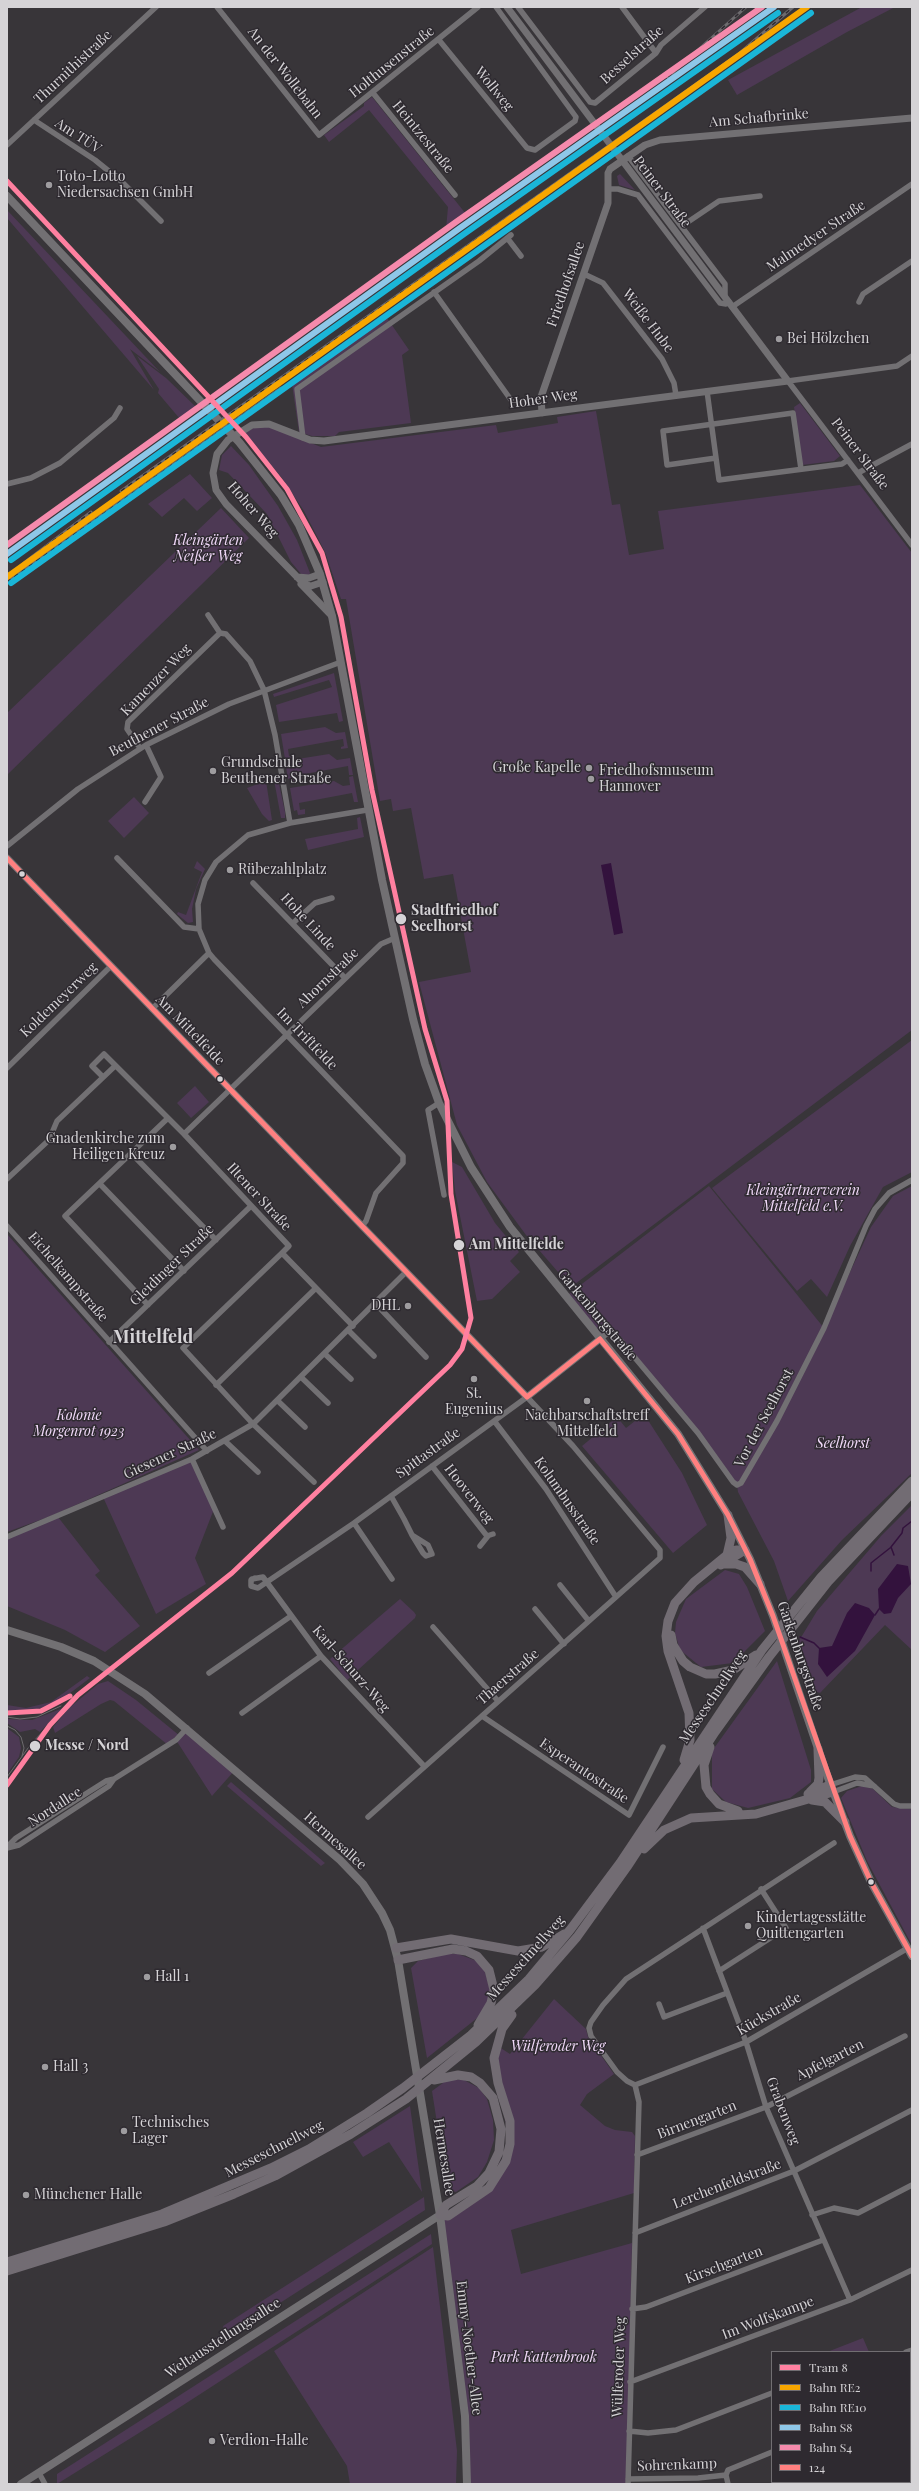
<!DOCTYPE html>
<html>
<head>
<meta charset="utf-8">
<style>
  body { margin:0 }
  #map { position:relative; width:919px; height:2491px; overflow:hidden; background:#383539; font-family:"Playfair Display",serif }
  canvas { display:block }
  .frame { position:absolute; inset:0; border:8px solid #d5d3d6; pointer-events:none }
  .legend { position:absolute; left:771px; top:2351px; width:140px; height:132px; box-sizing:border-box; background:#2e2a30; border:1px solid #716e72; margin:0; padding:5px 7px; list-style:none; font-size:12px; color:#d5d3d6 }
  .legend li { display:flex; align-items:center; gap:8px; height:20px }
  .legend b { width:20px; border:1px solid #716e72 }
</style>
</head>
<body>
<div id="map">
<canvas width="919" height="2491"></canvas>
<div class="frame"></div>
<ul class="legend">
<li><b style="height:5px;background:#ff80a0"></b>Tram 8</li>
<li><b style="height:5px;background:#f7a600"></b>Bahn RE2</li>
<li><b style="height:5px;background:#1ab6d8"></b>Bahn RE10</li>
<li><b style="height:5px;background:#8ec7e8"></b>Bahn S8</li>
<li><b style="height:5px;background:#f58aac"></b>Bahn S4</li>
<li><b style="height:5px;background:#ff8080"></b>124</li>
</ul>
</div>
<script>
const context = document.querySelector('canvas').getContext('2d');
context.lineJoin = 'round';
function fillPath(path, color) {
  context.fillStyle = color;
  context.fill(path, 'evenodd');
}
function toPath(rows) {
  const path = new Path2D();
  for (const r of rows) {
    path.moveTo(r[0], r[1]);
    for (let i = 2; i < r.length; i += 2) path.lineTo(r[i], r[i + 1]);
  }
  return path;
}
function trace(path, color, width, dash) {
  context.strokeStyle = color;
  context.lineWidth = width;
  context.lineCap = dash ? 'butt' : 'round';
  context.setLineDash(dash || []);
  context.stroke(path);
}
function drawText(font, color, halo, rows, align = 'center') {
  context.font = font + ' "Playfair Display",serif';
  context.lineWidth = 3;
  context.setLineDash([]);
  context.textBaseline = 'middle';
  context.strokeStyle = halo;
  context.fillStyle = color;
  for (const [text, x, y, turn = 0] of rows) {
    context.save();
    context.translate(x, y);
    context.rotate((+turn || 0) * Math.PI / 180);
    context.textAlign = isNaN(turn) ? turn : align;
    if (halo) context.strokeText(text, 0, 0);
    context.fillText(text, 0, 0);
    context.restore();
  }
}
const green = toPath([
  [862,7,895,7,847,32,737,95,728,80],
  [372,97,466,214,446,229,448,207,369,110,329,142,324,135,364,106,364,103],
  [620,174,635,190,619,185,617,176],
  [7,210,160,372,130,349,154,390,7,218],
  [387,318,409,350,402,355,411,423,339,432,335,436,312,436,299,432,292,384],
  [137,356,166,378,196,407,180,419,158,393,159,389],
  [800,403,840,456,834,461,802,465,794,407],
  [596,411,612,505,620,504,629,555,664,549,658,511,860,485,912,553,912,1030,571,1287,526,1235,487,1182,457,1125,419,982,471,972,453,874,424,879,411,808,393,811,391,799,380,801,346,599,341,599,325,552,304,511,282,478,244,433,258,426,268,426,321,447,496,425,498,433,558,423,557,417],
  [231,446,249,465,278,506,297,540,310,573,309,575,302,575,291,562,267,514,228,473,219,470,222,455],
  [190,474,212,498,197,511,184,498,162,517,148,504],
  [221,508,249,538,7,775,7,713],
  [334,673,343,721,339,722,337,713,279,722,276,705,332,687,329,680,274,697,273,694],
  [325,727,336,733,345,732,348,748,341,749,341,747,344,746,343,739,288,749,289,756,293,758,285,759,281,734],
  [329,754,337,760,350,758,353,775,349,775,348,766,294,776,295,783,292,783,291,778,288,779,285,761],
  [353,776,358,802,354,802,352,793,299,803,300,810,305,809,305,814,298,815,297,810,294,811,290,788,334,781,343,786,350,785,349,777],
  [278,779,285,812,285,818,281,818,274,780],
  [266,781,272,820,269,821,262,814,247,788],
  [134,797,149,813,124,838,108,821],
  [360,817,364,837,308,850,305,839,358,829,357,818],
  [197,861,205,869,196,889,192,909,193,922,188,923,177,914,178,912,186,915,202,872,194,868],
  [912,1040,912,1172,883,1187,850,1246,827,1297,811,1279,797,1291,712,1188],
  [195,1086,209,1102,191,1118,177,1103],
  [452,1162,462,1167,495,1223,519,1252,510,1261,520,1272,492,1299,477,1301,455,1191],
  [709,1186,824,1328,871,1227,893,1196,912,1186,912,1473,842,1540,788,1601,774,1561,738,1492,737,1485,698,1433,613,1332,600,1339,565,1297],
  [7,1234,199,1450,51,1516,7,1532],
  [644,1414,682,1473,707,1525,673,1553,582,1446,617,1417,626,1428],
  [192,1459,214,1509,195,1558,206,1584,156,1614,103,1497],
  [912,1505,912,1650,885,1625,820,1693,812,1690,797,1644,817,1611,881,1536],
  [58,1517,100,1571,95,1575,140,1626,105,1652,65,1630,7,1606,7,1537],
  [725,1570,739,1574,747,1587,765,1631,733,1663,701,1667,680,1650,675,1633,676,1622,686,1599],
  [400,1599,414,1612,416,1615,415,1618,347,1680,330,1659],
  [777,1661,811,1770,811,1782,790,1798,748,1808,726,1802,712,1789,712,1751],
  [87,1676,90,1678,57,1703,29,1712,7,1711,7,1705,26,1708,51,1702],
  [108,1681,136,1700,180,1736,187,1728,235,1770,212,1796,176,1740,168,1745,114,1701,110,1700,101,1704,55,1733,53,1727,69,1708,98,1684],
  [63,1708,40,1732,35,1729,20,1732,7,1723,7,1719,32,1720],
  [7,1728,19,1737,21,1748,19,1757,7,1774],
  [231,1782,274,1819,325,1863,321,1866,269,1822,227,1786],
  [862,1786,873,1789,892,1807,912,1809,912,1945,867,1861,841,1798,847,1791],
  [445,1954,458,1954,477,1961,484,1968,491,1994,481,2015,427,2058,411,1968,418,1961],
  [554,1999,586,2029,588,2037,614,2074,587,2094,580,2105,605,2126,615,2130,632,2132,635,2136,634,2193,511,2230,521,2274,632,2243,627,2484,467,2484,468,2468,440,2215,483,2193,510,2144,498,2083,496,2045,510,2054],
  [447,2080,464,2080,479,2088,487,2099,493,2120,494,2140,487,2162,478,2177,456,2192,449,2190,447,2187,432,2091],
  [410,2106,422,2192,389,2142,363,2157,353,2142],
  [424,2197,425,2210,205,2351,202,2347,225,2332,223,2326],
  [431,2234,432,2244,171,2413,57,2484,57,2474],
  [433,2247,457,2451,456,2484,350,2484,347,2466,274,2351],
  [863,2338,869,2352,827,2352]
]);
const water = toPath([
  [611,863,623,933,614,935,601,865],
  [897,1564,908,1566,911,1584,898,1598,891,1613,884,1614,879,1609,878,1589],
  [855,1603,869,1608,875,1615,855,1651,827,1677,818,1664,819,1648,832,1646,847,1613]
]);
const stream = toPath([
  [894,1555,891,1547,902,1533,903,1528,912,1521],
  [871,1571,871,1563,890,1548],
  [875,1615,879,1609],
  [800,1637,814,1643,819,1648]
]);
const minor = toPath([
  [217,7,319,135,478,7],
  [518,7,590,102,595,103,656,53,661,45,705,7],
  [622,7,656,53],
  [439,40,527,148,535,150,575,121,576,117,496,7],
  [373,93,455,195],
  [34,120,95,160,121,181,161,221],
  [7,145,156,7],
  [628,156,725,284,725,296],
  [609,189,618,189,638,195,720,303,726,304,729,302],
  [682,226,719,201,760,196],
  [508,239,521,256],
  [584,274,603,283,662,359,674,383,676,395],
  [434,292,511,400],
  [859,302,863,294,912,261],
  [732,307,912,184],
  [788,381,912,545],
  [788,381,897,366,912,356],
  [707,391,719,480,842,464,848,460],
  [303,438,297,389,479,261,511,235],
  [716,458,667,465,663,431,793,413,801,469],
  [858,473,912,444],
  [7,484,31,478,60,463,114,418,120,408],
  [208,615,220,633,226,634,250,661,264,690,275,735,290,823],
  [140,748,127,729,128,722,220,633],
  [145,802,161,777,146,745],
  [7,846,78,789,146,745,229,704,341,662],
  [117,858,184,927,199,929],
  [253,883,345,978],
  [293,923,315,903,332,898],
  [152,1009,209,953],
  [7,1068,111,966],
  [103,1077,92,1066,104,1054,184,1134,289,1246,282,1253,353,1326],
  [439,1103,428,1110,444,1195],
  [184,1134,381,944,395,938],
  [131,1153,216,1240],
  [7,1179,49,1140,57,1121,115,1066],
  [100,1184,184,1271],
  [7,1226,207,1451],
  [362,1226,366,1221,376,1193,403,1163,403,1156,214,959,209,953,199,929,198,904,205,880,216,862,248,835,290,823,367,810],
  [282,1253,183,1348,253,1424,314,1482],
  [376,1304,426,1357],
  [148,1305,65,1216,167,1119],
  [349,1331,374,1356],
  [600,1339,609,1332,615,1334,698,1433,733,1482,737,1485,741,1483,777,1421,824,1328,866,1226,875,1209,889,1193,912,1180],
  [109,1342,251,1206],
  [325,1354,351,1379],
  [302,1378,328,1403],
  [216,1385,316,1288],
  [279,1402,305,1427],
  [495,1422,546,1489,616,1597],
  [225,1441,258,1472],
  [192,1459,223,1527],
  [432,1466,487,1536,493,1534],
  [391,1496,404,1519,412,1535,423,1553,426,1556,432,1554,428,1545,412,1535],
  [354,1523,392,1579],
  [7,1537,192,1459,253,1424,406,1272],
  [480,1546,488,1536],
  [255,1578,251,1580,251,1586,258,1588,354,1523,527,1397,573,1446,660,1550,660,1558,368,1817],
  [252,1579,263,1577,321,1656,424,1766],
  [560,1585,588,1620],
  [535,1609,564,1644],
  [433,1627,498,1701],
  [209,1673,291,1616],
  [242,1713,321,1656],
  [482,1716,629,1815,663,1747],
  [830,1785,855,1777,865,1778,894,1804,900,1806,912,1806],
  [833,1792,857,1783,874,1786],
  [7,1847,16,1838,106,1781,114,1779],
  [7,1848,19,1845,109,1786,114,1779,176,1740,187,1728],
  [703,1928,746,2042,766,2107,850,2300],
  [719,1971,786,1928,761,1889],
  [659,2004,664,2017,727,1993],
  [635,2085,627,2081,617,2072,591,2036,589,2028,591,2022,603,2005,626,1979,834,1843],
  [635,2085,746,2042,908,1948],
  [637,2155,766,2107,905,2036],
  [812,2215,834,2208,858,2213,912,2185],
  [635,2233,794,2171,912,2110],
  [632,2309,646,2307,823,2240],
  [906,2352,912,2350],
  [630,2382,850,2300,912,2270],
  [910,2416,912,2416],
  [629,2431,648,2433,676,2430,772,2393],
  [910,2447,912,2451],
  [39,2473,45,2484],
  [628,2479,698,2478,726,2475],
  [628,2484,639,2102,635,2085],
  [728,2484,726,2475,728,2470,772,2452]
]);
const tertiary = toPath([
  [507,7,788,381],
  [542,413,541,397,608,203,608,173,610,169,645,145,660,140,912,118],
  [297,577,309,578,320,574],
  [323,582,311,586,304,584,226,504,216,490,213,473,217,454,228,440,252,425,269,424,310,440,324,441,788,381],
  [301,584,332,616],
  [7,858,527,1397,600,1339]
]);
const secondary = toPath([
  [7,196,239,442,281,495,299,525,320,574,332,616,382,880,413,1019,425,1064,439,1103,471,1167,510,1227,678,1434,728,1515,750,1559,773,1616,827,1775,850,1836,871,1882,912,1956],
  [7,1630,61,1647,94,1661,145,1694,340,1860,363,1884,382,1913,390,1930,398,1960,440,2215,465,2416,467,2484],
  [21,2484,440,2215]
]);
const trunk = toPath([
  [727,1555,731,1538,728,1515],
  [725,1564,736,1564,745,1567,760,1584],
  [721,1565,745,1550],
  [671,1635,673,1645,683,1661,690,1667,706,1674,715,1674,733,1670,756,1655],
  [710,1747,704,1765,706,1787,710,1794,719,1804,738,1811],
  [684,1760,690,1740,689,1713,668,1651,666,1636,668,1621,675,1603,694,1582,727,1555,736,1550,745,1550],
  [810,1792,818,1784,819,1778,818,1749],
  [808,1794,830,1785],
  [812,1800,825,1802,845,1822],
  [644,1849,664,1830,691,1818,756,1814,833,1792],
  [396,1948,451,1939,518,1951,542,1947,564,1934],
  [398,1960,453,1949,466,1951,477,1956,489,1970,494,1990,491,2003,478,2025],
  [434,2080,458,2075,471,2077,480,2083,493,2098,501,2129,499,2152,489,2173,477,2186,446,2205,440,2215,448,2216,489,2188,506,2161,510,2144,510,2121,498,2083,494,2058,502,2029,512,2015],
  [7,2262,162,2214,271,2168,309,2149,367,2113,403,2088,471,2035,529,1979,570,1930,620,1863,762,1650,821,1577,912,1481],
  [7,2271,164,2222,234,2194,275,2176,351,2134,406,2099,476,2042,535,1985,577,1937,627,1867,715,1732,769,1657,828,1582,912,1493]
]);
const tram = toPath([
  [7,1717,20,1719,37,1717,61,1706],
  [7,1726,15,1730,21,1737,24,1748,22,1756],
  [7,1777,31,1744,65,1708]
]);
const rail = toPath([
  [668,77,746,7],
  [121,491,740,53,793,7],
  [24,563,91,512],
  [7,582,281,388]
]);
const bus1 = toPath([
  [7,858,527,1397],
  [600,1339,678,1434,728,1515,750,1559,773,1616,850,1836,871,1882,912,1956],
  [527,1397,600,1339]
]);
const rail1 = toPath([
  [7,577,807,7]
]);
const rail2 = toPath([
  [11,560,464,234,778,13],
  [11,583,811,13]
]);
const rail3 = toPath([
  [7,554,460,228,774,7]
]);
const rail4 = toPath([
  [7,545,456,222,762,7]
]);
const tram1 = toPath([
  [7,181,246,437,287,489,322,553,341,617,372,790,425,1029,447,1101,451,1194,471,1318,462,1349,450,1365,232,1573,78,1695,50,1725,7,1785],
  [7,1713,41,1711,70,1696]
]);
const markers = [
  [49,185,4,"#9e9c9f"],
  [779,339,4,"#9e9c9f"],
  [589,768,4,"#9e9c9f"],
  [213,771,4,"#9e9c9f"],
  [591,779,4,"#9e9c9f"],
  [230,870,4,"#9e9c9f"],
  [22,874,3.5,"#d5d3d6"],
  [401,919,6,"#d5d3d6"],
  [220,1079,3.5,"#d5d3d6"],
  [173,1147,4,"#9e9c9f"],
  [459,1245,6,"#d5d3d6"],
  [408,1306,4,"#9e9c9f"],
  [474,1379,4,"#9e9c9f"],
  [587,1401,4,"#9e9c9f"],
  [35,1746,6,"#d5d3d6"],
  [871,1882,3.5,"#d5d3d6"],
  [748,1926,4,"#9e9c9f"],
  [147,1977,4,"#9e9c9f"],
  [45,2067,4,"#9e9c9f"],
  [124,2131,4,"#9e9c9f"],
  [26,2195,4,"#9e9c9f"],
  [212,2441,4,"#9e9c9f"]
];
const streetNames = [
  ["Besselstraße",632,55,-42],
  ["Holthusenstraße",392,62,-39],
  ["Thurnithistraße",73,67,-43],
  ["An der Wollebahn",285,73,52],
  ["Wollweg",494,89,51],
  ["Am Schafbrinke",759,118,-5],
  ["Am TÜV",78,136,33],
  ["Heintzestraße",423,137,51],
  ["Peiner Straße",662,192,53],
  ["Malmedyer Straße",816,236,-34],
  ["Friedhofsallee",566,284,-71],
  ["Weiße Hube",648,321,53],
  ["Hoher Weg",543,399,-8],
  ["Peiner Straße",860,454,53],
  ["Hoher Weg",253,510,49],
  ["Kamenzer Weg",156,680,-46],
  ["Beuthener Straße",159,727,-28],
  ["Hohe Linde",308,922,47],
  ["Ahornstraße",328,978,-44],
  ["Koldemeyerweg",59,1000,-44],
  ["Am Mittelfelde",190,1030,46],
  ["Im Triftfelde",307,1039,46],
  ["Iltener Straße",259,1197,47],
  ["Gleidinger Straße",172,1265,-44],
  ["Eichelkampstraße",68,1277,49],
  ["Garkenburgstraße",597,1315,50],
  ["Vor der Seelhorst",764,1418,-62],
  ["Spittastraße",428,1453,-36],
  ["Giesener Straße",170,1454,-25],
  ["Hooverweg",469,1494,52],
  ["Kolumbusstraße",567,1501,55],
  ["Garkenburgstraße",800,1656,71],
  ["Karl-Schurz-Weg",351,1669,49],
  ["Thaerstraße",508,1677,-41],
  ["Messeschnellweg",713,1697,-56],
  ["Esperantostraße",584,1771,34],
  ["Nordallee",55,1807,-33],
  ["Hermesallee",335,1841,42],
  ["Messeschnellweg",526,1958,-48],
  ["Kückstraße",769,2014,-30],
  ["Apfelgarten",830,2060,-27],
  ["Grabenweg",783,2111,69],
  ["Birnengarten",697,2120,-21],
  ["Messeschnellweg",274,2149,-27],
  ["Hermesallee",444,2157,81],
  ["Lerchenfeldstraße",727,2184,-21],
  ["Kirschgarten",724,2265,-21],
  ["Im Wolfskampe",768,2318,-21],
  ["Weltausstellungsallee",223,2338,-33],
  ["Emmy-Noether-Allee",469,2348,83],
  ["Wülferoder Weg",619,2367,-88],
  ["Sohrenkamp",677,2465,-2]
];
const poiNames = [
  ["Toto-Lotto",57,177],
  ["Niedersachsen GmbH",57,193],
  ["Bei Hölzchen",787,339],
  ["Grundschule",221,763],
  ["Beuthener Straße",221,779],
  ["Große Kapelle",581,768,"right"],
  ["Friedhofsmuseum",599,771],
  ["Hannover",599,787],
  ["Rübezahlplatz",238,870],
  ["Gnadenkirche zum",165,1139,"right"],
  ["Heiligen Kreuz",165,1155,"right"],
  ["DHL",400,1306,"right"],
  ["St.",474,1394,"center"],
  ["Eugenius",474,1410,"center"],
  ["Nachbarschaftstreff",587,1416,"center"],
  ["Mittelfeld",587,1432,"center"],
  ["Kindertagesstätte",756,1918],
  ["Quittengarten",756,1934],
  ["Hall 1",155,1977],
  ["Hall 3",53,2067],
  ["Technisches",132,2123],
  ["Lager",132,2139],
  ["Münchener Halle",34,2195],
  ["Verdion-Halle",220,2441]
];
const parkNames = [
  ["Kleingärten",208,541],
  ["Neißer Weg",208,557],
  ["Kleingärtnerverein",803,1191],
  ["Mittelfeld e.V.",803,1207],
  ["Kolonie",79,1416],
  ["Morgenrot 1923",79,1432],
  ["Seelhorst",843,1444],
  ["Wülferoder Weg",558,2047],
  ["Park Kattenbrook",544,2358]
];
const stopNames = [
  ["Stadtfriedhof",411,911],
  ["Seelhorst",411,927],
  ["Am Mittelfelde",469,1245],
  ["Messe / Nord",45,1746]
];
const districtNames = [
  ["Mittelfeld",153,1337]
];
fillPath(green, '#4d3954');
fillPath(water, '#33123d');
trace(stream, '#33123d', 1.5);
trace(minor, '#727073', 5.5);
trace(tertiary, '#727073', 7);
trace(secondary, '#727073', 8);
trace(trunk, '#726c73', 9);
trace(tram, '#6d6b6e', 1);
trace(rail, '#6d6b6e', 3);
trace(rail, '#2e2a30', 1.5, [4.5]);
trace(bus1, '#ff8080', 5);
trace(rail1, '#f7a600', 6);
trace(rail2, '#1ab6d8', 6);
trace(rail3, '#8ec7e8', 6);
trace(rail4, '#f58aac', 6);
trace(tram1, '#ff80a0', 5);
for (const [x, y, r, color] of markers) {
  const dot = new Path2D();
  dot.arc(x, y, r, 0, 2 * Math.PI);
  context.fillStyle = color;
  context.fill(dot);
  trace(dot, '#2e2a30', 1.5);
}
drawText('14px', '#d5d3d6', '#2e2a30', streetNames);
drawText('14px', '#d5d3d6', '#2e2a30', poiNames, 'left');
drawText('italic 14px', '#f1d9f9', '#2e2a30', parkNames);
drawText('bold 14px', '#d5d3d6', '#2e2a30', stopNames, 'left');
drawText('bold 18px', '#d5d3d6', '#2e2a30', districtNames);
</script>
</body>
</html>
